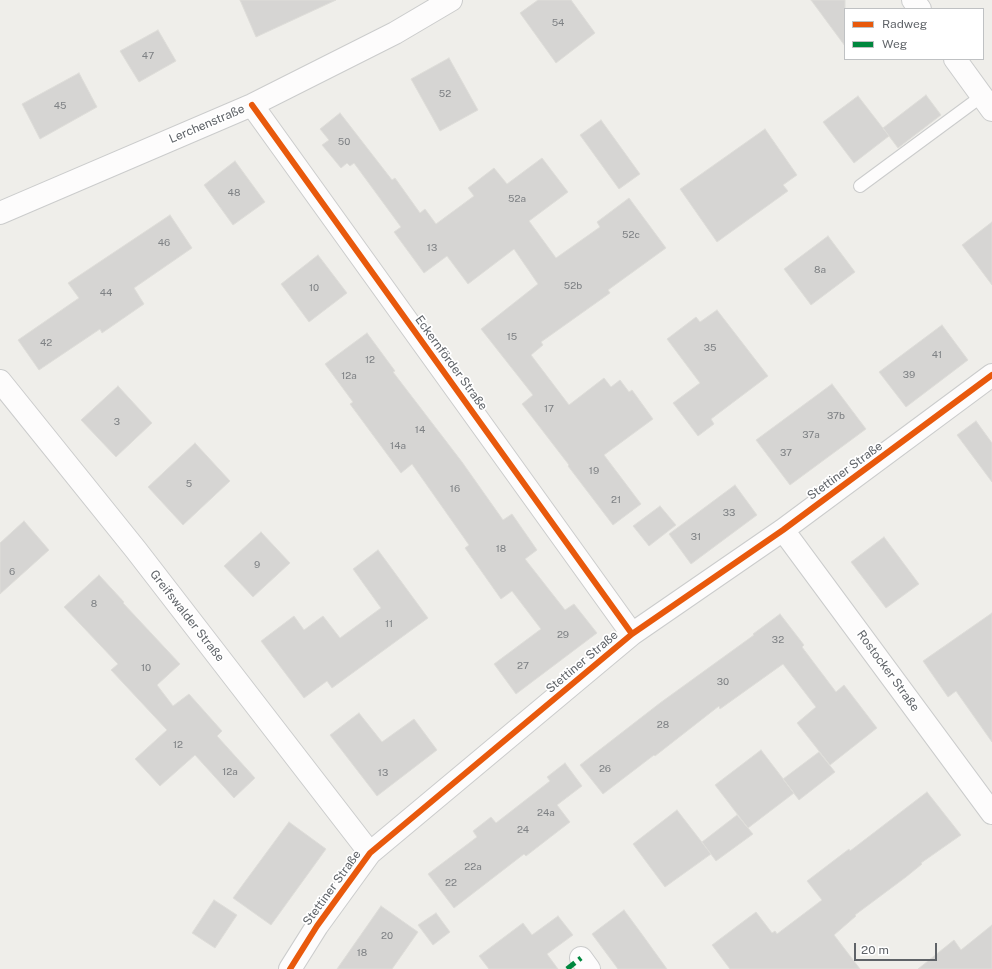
<!DOCTYPE html>
<html>
<head>
<meta charset="utf-8">
<style>
  body { margin:0 }
  #map { position:relative; width:992px; height:969px; overflow:hidden; background:#efeeea; font-family:"Public Sans",sans-serif }
  canvas { display:block }
  .legend { position:absolute; left:844px; top:8px; width:140px; height:52px; box-sizing:border-box; background:#fff; border:1px solid #bfc1c3; margin:0; padding:5px 7px; list-style:none; font-size:12px; color:#5f6368 }
  .legend li { display:flex; align-items:center; gap:8px; height:20px }
  .legend b { width:20px; border:1px solid #bfc1c3 }
  .scale { position:absolute; left:854px; top:943px; width:83px; height:18px; box-sizing:border-box; border:2px solid #5f6368; border-top:0; padding-left:5px; font-size:12px; line-height:14px; white-space:nowrap; color:#5f6368; -webkit-text-stroke:3px #fff; paint-order:stroke }
</style>
</head>
<body>
<div id="map">
<canvas width="992" height="969"></canvas>
<ul class="legend">
<li><b style="height:5px;background:#e8590c"></b>Radweg</li>
<li><b style="height:5px;background:#00873e"></b>Weg</li>
</ul>
<div class="scale">20 m</div>
</div>
<script>
const context = document.querySelector('canvas').getContext('2d');
context.lineJoin = 'round';
function fillPath(path, color) {
  context.fillStyle = color;
  context.fill(path, 'evenodd');
}
function toPath(rows) {
  const path = new Path2D();
  for (const r of rows) {
    path.moveTo(r[0], r[1]);
    for (let i = 2; i < r.length; i += 2) path.lineTo(r[i], r[i + 1]);
  }
  return path;
}
function trace(path, color, width, dash) {
  context.strokeStyle = color;
  context.lineWidth = width;
  context.lineCap = dash ? 'butt' : 'round';
  context.setLineDash(dash || []);
  context.stroke(path);
}
function drawText(font, color, halo, rows, align = 'center') {
  context.font = font + ' "Public Sans",sans-serif';
  context.lineWidth = 3.5;
  context.setLineDash([]);
  context.textBaseline = 'middle';
  context.strokeStyle = halo;
  context.fillStyle = color;
  for (const [text, x, y, turn = 0] of rows) {
    context.save();
    context.translate(x, y);
    context.rotate((+turn || 0) * Math.PI / 180);
    context.textAlign = isNaN(turn) ? turn : align;
    if (halo) context.strokeText(text, 0, 0);
    context.fillText(text, 0, 0);
    context.restore();
  }
}
const building = toPath([
  [240,0,336,0,256,37,240,0],
  [538,0,571,0,595,33,556,63,520,13,538,0],
  [811,0,845,0,845,46,811,0],
  [158,30,176,61,139,82,120,51,158,30],
  [449,58,478,110,440,131,411,79,449,58],
  [79,73,97,107,40,139,22,104,79,73],
  [926,95,941,115,898,148,883,128,926,95],
  [858,96,889,136,854,163,823,122,858,96],
  [340,113,392,180,395,178,420,213,425,209,436,224,474,196,468,188,494,168,507,184,542,158,568,192,529,221,556,258,600,227,597,222,629,198,666,248,608,290,610,293,541,342,543,345,531,355,569,405,604,378,611,387,620,380,629,392,632,390,653,419,604,455,641,504,613,525,568,466,569,465,522,404,533,395,481,329,538,284,514,249,468,284,447,256,424,273,394,232,401,227,354,163,350,166,347,163,341,168,322,145,329,140,320,129,340,113],
  [601,120,640,174,619,189,580,135,601,120],
  [765,129,797,175,783,185,788,191,717,242,680,189,765,129],
  [235,161,265,202,233,225,204,185,235,161],
  [170,215,192,248,134,288,144,304,102,333,100,329,39,370,18,340,79,298,68,283,170,215],
  [992,222,992,285,962,245,992,222],
  [828,236,855,272,811,305,784,269,828,236],
  [318,255,347,293,309,322,281,284,318,255],
  [717,310,768,376,711,419,714,424,698,436,673,403,700,383,667,339,696,317,700,322,717,310],
  [942,325,968,360,906,407,879,372,942,325],
  [367,333,395,371,393,372,462,462,503,520,512,514,537,550,525,559,565,610,574,604,597,633,516,694,494,664,541,629,512,591,501,599,465,548,469,545,412,464,401,473,350,404,353,402,325,364,367,333],
  [832,384,866,429,790,485,756,440,832,384],
  [118,386,152,423,116,457,81,420,118,386],
  [976,421,992,443,992,482,957,435,976,421],
  [195,443,230,481,183,525,148,487,195,443],
  [735,485,757,515,691,564,669,534,735,485],
  [660,506,676,525,649,546,633,526,660,506],
  [24,521,49,550,0,594,0,543,24,521],
  [261,532,290,563,253,597,224,566,261,532],
  [884,537,919,584,886,608,851,562,884,537],
  [378,550,428,618,332,688,327,681,304,698,261,641,294,616,304,630,323,616,340,638,381,608,353,569,378,550],
  [99,575,124,602,123,603,180,664,157,685,173,706,189,694,222,731,217,736,255,778,234,798,195,755,160,786,135,759,167,730,111,670,118,664,64,607,99,575],
  [992,613,992,742,956,691,948,697,923,661,992,613],
  [780,614,804,645,802,647,836,692,844,685,877,728,830,765,797,723,816,707,783,664,720,709,719,706,655,756,654,755,603,794,580,765,660,703,754,635,753,634,780,614],
  [359,713,382,742,414,719,437,750,377,796,330,735,359,713],
  [761,750,794,793,748,828,715,785,761,750],
  [819,752,835,772,799,800,783,779,819,752],
  [565,763,582,786,557,805,570,822,526,856,524,854,454,908,428,874,477,837,473,831,491,817,496,823,550,781,547,777,565,763],
  [927,792,961,835,921,863,922,864,906,877,855,915,856,916,834,935,860,969,730,969,712,945,756,912,772,933,775,931,777,934,822,900,807,881,849,849,850,851,927,792],
  [677,810,711,854,665,887,633,844,677,810],
  [737,815,753,834,716,861,702,842,737,815],
  [289,822,326,849,271,925,233,898,289,822],
  [214,900,237,915,215,948,192,933,214,900],
  [381,906,418,932,392,969,337,969,381,906],
  [624,910,641,933,667,969,618,969,592,934,624,910],
  [436,913,450,932,433,945,418,925,436,913],
  [558,916,573,935,547,954,558,969,489,969,479,956,523,923,532,935,558,916],
  [992,925,992,969,918,969,954,940,961,950,992,925]
]);
const lane = toPath([
  [860,186,982,96]
]);
const street = toPath([
  [913,0,920,9],
  [955,59,992,110],
  [252,105,632,634],
  [0,213,252,105,395,33,451,0],
  [0,381,136,550,370,853],
  [783,530,992,813],
  [581,958,589,969],
  [290,969,317,926,370,853,632,634,783,530,992,375]
]);
const quiet = toPath([
  [567,969,581,958]
]);
const cycleway = toPath([
  [252,105,632,634],
  [290,969,317,926,370,853,632,634,783,530,992,375]
]);
const numberNames = [
  ["54",558,23],
  ["47",148,56],
  ["52",445,94],
  ["45",60,106],
  ["50",344,142],
  ["48",234,193],
  ["52a",517,199],
  ["52c",631,235],
  ["46",164,243],
  ["13",432,248],
  ["8a",820,270],
  ["52b",573,286],
  ["10",314,288],
  ["44",106,293],
  ["15",512,337],
  ["42",46,343],
  ["35",710,348],
  ["41",937,355],
  ["12",370,360],
  ["39",909,375],
  ["12a",349,376],
  ["17",549,409],
  ["37b",836,416],
  ["3",117,422],
  ["14",420,430],
  ["37a",811,435],
  ["14a",398,446],
  ["37",786,453],
  ["19",594,471],
  ["5",189,484],
  ["16",455,489],
  ["21",616,500],
  ["33",729,513],
  ["31",696,537],
  ["18",501,549],
  ["9",257,565],
  ["6",12,572],
  ["8",94,604],
  ["11",389,624],
  ["29",563,635],
  ["32",778,640],
  ["27",523,666],
  ["10",146,668],
  ["30",723,682],
  ["28",663,725],
  ["12",178,745],
  ["26",605,769],
  ["12a",230,772],
  ["13",383,773],
  ["24a",546,813],
  ["24",523,830],
  ["22a",473,867],
  ["22",451,883],
  ["20",387,936],
  ["18",362,953]
];
const streetNames = [
  ["Lerchenstraße",207,124,-23],
  ["Eckernförder Straße",451,363,54],
  ["Stettiner Straße",845,471,-36],
  ["Greifswalder Straße",187,616,52],
  ["Stettiner Straße",582,662,-40],
  ["Rostocker Straße",888,671,54],
  ["Stettiner Straße",332,888,-54]
];
fillPath(building, '#d6d5d3');
trace(building, '#deddd9', 1);
trace(lane, '#cbcccc', 14);
trace(street, '#cbcccc', 24);
trace(lane, '#fdfcfc', 12);
trace(street, '#fdfcfc', 22);
trace(quiet, '#00873e', 5, [10, 5]);
trace(cycleway, '#e8590c', 6);
drawText('10px', '#7e8184', null, numberNames);
drawText('12px', '#5f6368', '#fff', streetNames);
</script>
</body>
</html>
